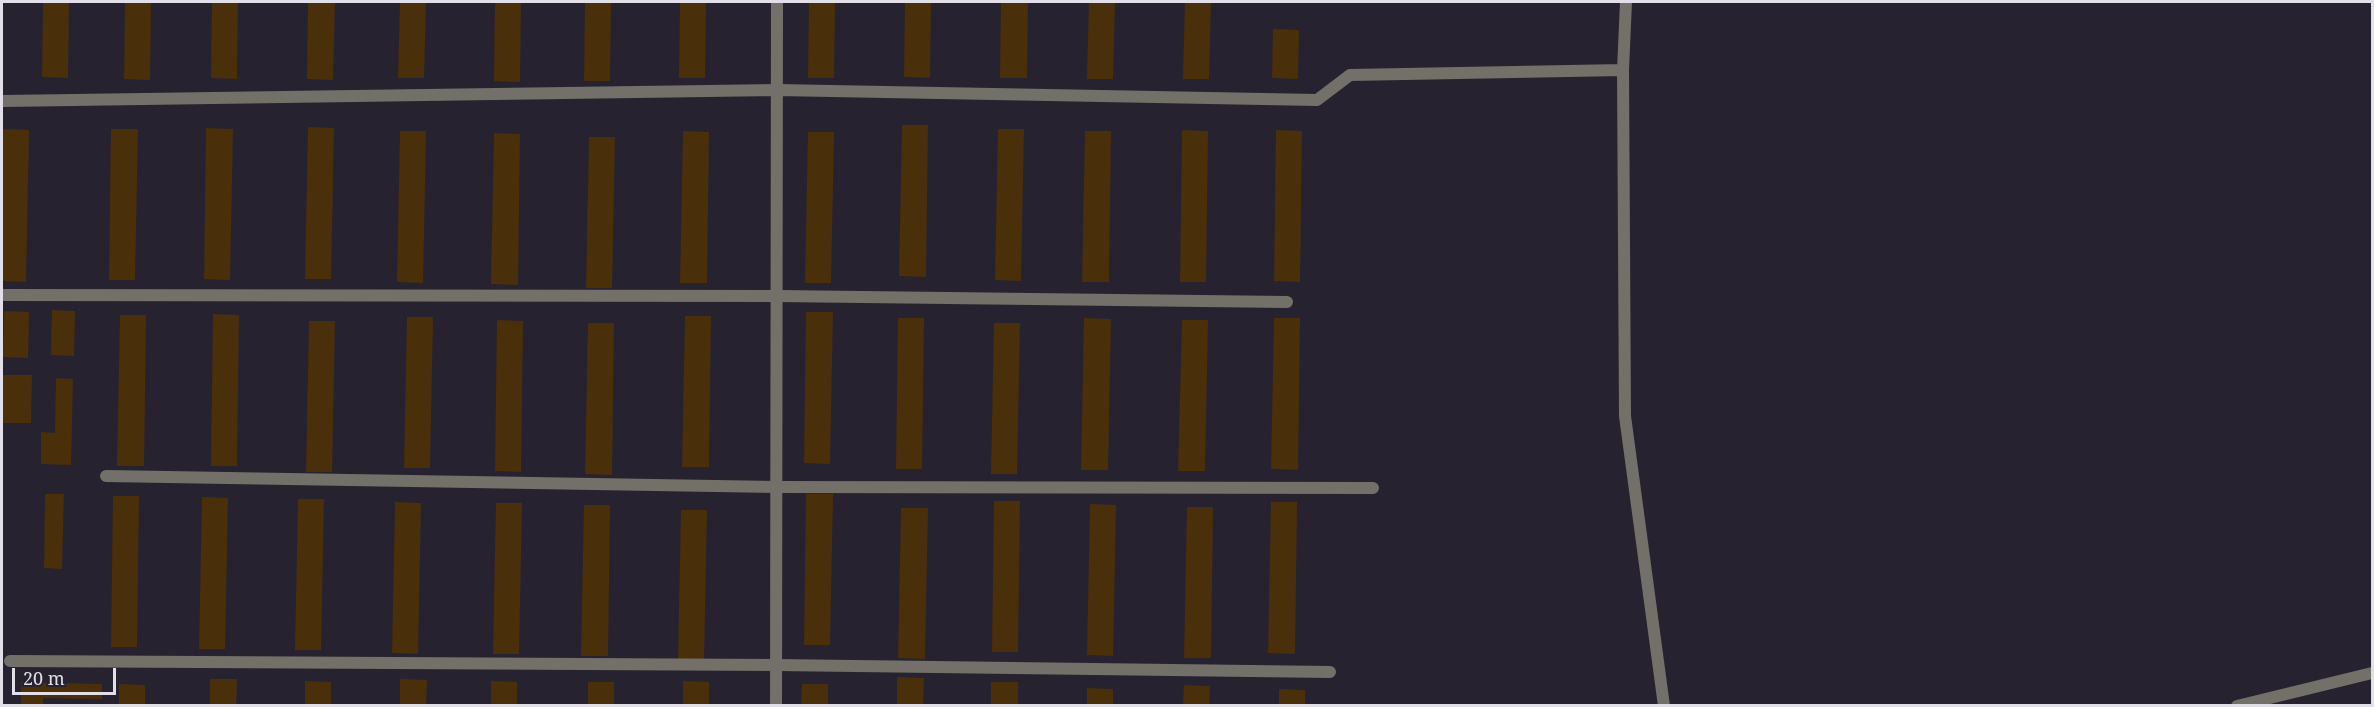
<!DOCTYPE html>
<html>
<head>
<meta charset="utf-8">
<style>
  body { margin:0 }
  #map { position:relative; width:2374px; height:707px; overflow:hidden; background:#27222f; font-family:"Noto Serif",serif }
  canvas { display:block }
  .frame { position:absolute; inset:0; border:3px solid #e3dfe8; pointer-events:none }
  .scale { position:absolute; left:12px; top:668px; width:104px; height:27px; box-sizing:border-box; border:3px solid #e3dfe8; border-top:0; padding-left:8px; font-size:18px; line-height:21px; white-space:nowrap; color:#e3dfe8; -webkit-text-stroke:4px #27222f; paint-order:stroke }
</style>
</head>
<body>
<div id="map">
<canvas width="2374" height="707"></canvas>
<div class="frame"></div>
<div class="scale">20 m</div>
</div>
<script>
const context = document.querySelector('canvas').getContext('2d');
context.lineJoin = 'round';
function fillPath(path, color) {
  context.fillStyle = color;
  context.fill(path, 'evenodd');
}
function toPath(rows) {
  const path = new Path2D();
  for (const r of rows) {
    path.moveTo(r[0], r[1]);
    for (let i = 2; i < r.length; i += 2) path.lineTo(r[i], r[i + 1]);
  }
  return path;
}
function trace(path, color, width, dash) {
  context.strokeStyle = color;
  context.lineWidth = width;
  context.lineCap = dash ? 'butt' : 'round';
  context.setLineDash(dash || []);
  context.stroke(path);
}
const building = toPath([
  [43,2,69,2,68,78,42,77],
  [125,2,151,2,150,80,124,79],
  [212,2,238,2,237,79,211,78],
  [308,2,335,2,333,80,307,79],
  [400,2,426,2,424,78,398,78],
  [495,2,521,2,520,82,494,81],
  [585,2,611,2,610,81,584,81],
  [680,2,706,2,705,78,679,78],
  [809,2,835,2,834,78,808,78],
  [905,2,931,2,930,78,904,77],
  [1001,2,1028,2,1027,78,1000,78],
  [1089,2,1115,2,1113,79,1087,79],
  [1185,2,1211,2,1209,79,1183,79],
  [1273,29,1299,30,1298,79,1272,78],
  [902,125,928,125,926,277,899,276],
  [308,127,334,128,331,279,305,279],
  [206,128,233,129,230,280,204,279],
  [3,129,29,130,26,282,2,281],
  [111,129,138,129,135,280,109,280],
  [998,129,1024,129,1021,281,995,280],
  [1182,130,1208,131,1206,282,1180,282],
  [1276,130,1302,131,1300,282,1274,281],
  [400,131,426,131,423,283,397,282],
  [683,131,709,132,707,283,680,283],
  [1085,131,1111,131,1109,282,1082,282],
  [808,132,834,132,831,283,805,283],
  [494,133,520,134,518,285,491,284],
  [589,137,615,137,612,288,586,288],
  [52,310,75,311,74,356,51,355],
  [4,311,29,312,28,358,3,357],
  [806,312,833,312,830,464,804,463],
  [213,314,239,315,237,466,211,466],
  [120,315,146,315,144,466,117,466],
  [685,316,711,316,709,467,682,467],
  [407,317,433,317,430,468,404,468],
  [898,318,924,318,922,469,896,469],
  [1084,318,1111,319,1108,470,1081,470],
  [1274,318,1300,318,1298,470,1271,469],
  [497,320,523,321,521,472,495,471],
  [1182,320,1208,320,1205,471,1178,471],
  [309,321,335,321,332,472,306,472],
  [588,323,614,323,612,475,585,474],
  [994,323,1020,323,1017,474,991,474],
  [2,375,32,375,31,423,2,423],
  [56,378,73,379,71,465,41,464,41,432,55,433],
  [45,494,64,494,62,569,44,568],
  [806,494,833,494,830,645,804,645],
  [113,496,139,496,137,647,111,647],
  [202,497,228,498,225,649,199,649],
  [298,499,324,499,321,650,295,650],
  [994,501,1020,501,1018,652,992,652],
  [395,502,421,503,418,654,392,653],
  [1271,502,1297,502,1295,654,1268,653],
  [496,503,522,503,519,654,493,654],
  [1090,504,1116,505,1113,656,1087,655],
  [584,505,610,505,608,656,581,656],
  [1187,507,1213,507,1211,658,1184,658],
  [901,508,928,508,925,659,898,658],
  [681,510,707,510,704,661,678,661],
  [897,677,924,678,923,706,897,706],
  [210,679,237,679,236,706,210,706],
  [400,679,427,680,426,706,400,706],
  [305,681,331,682,331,706,305,706],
  [491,681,517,682,517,706,491,706],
  [683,681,709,682,709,706,683,706],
  [21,682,102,684,102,699,43,698,43,706,21,706],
  [588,682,614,682,614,706,588,706],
  [991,682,1018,682,1018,706,991,706],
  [119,684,145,685,145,706,119,706],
  [802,684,828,684,828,706,801,706],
  [1184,685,1210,686,1209,706,1183,706],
  [1087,688,1113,689,1113,706,1087,706],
  [1279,689,1305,690,1305,706,1279,706]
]);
const service = toPath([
  [1623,70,1626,2],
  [2,101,777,90,1317,100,1350,75,1623,70,1625,416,1664,706],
  [2,295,777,296,1287,302],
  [106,476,776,487,1373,488],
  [10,661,776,665,1330,672],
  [2237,706,2372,673]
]);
const minor = toPath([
  [776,706,777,2]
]);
fillPath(building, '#4a2f0b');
trace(service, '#727069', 12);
trace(minor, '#727069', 12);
</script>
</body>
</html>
